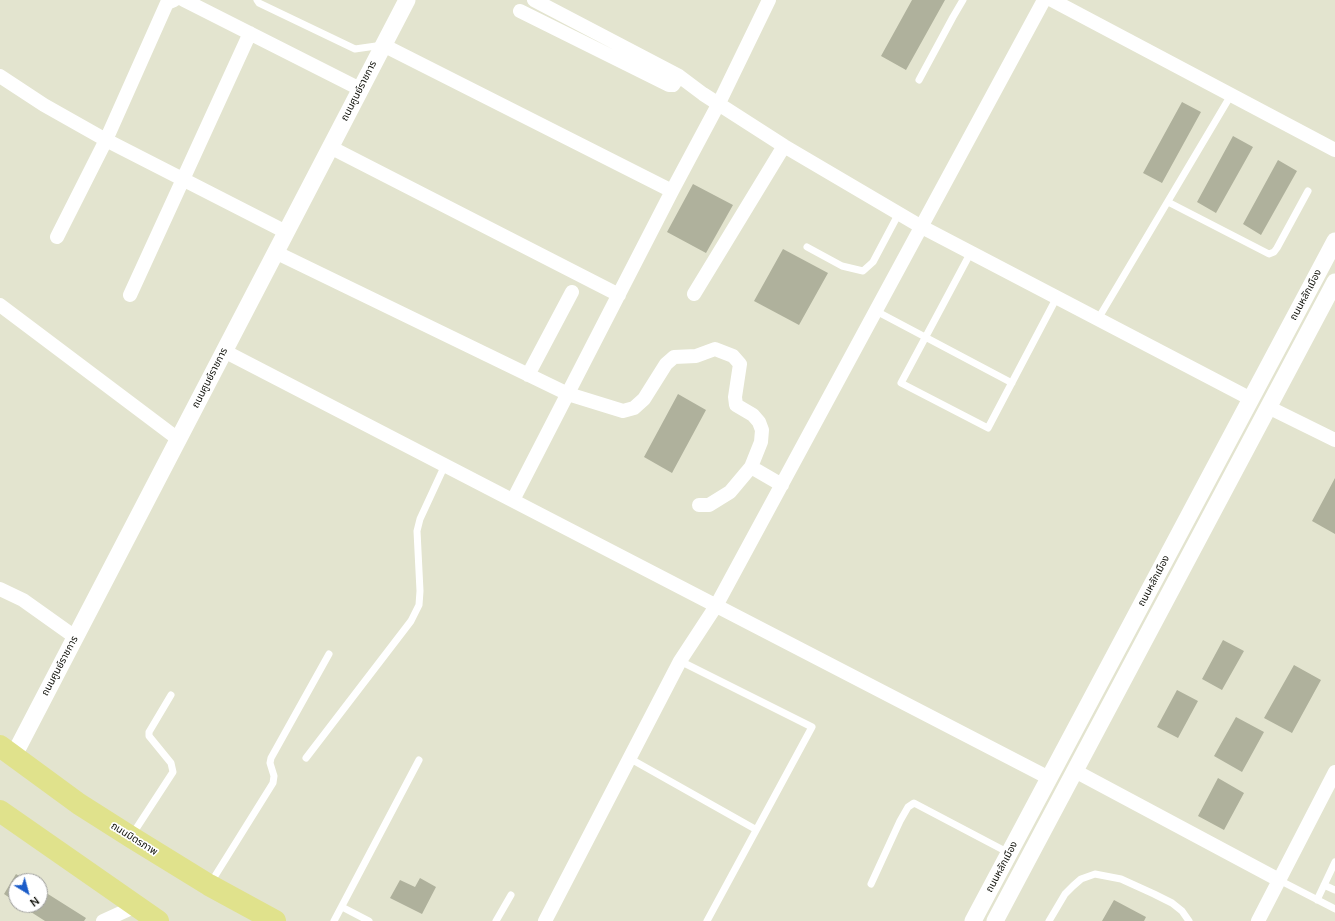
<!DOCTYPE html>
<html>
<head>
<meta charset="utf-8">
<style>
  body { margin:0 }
  #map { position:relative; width:1335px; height:921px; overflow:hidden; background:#e3e4cf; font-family:Manrope,sans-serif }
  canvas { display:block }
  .north { position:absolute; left:8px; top:873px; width:40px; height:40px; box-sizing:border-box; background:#fff; border:1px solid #9f9f9d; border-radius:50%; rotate:143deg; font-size:11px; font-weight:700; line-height:16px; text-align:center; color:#0f1009 }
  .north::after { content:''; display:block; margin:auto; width:14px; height:18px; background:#1b5cc8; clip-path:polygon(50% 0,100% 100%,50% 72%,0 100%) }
</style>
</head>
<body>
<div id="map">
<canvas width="1335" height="921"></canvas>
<div class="north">N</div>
</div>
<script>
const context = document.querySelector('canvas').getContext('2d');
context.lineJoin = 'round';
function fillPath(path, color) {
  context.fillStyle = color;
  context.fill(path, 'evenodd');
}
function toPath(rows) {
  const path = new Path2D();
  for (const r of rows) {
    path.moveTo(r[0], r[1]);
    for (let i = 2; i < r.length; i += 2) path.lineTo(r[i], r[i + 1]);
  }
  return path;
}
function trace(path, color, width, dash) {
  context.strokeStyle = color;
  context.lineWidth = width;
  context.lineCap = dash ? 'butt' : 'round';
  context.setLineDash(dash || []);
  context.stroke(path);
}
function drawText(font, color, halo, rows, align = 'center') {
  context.font = font + ' Manrope,"Noto Sans Thai",sans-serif';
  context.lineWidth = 3.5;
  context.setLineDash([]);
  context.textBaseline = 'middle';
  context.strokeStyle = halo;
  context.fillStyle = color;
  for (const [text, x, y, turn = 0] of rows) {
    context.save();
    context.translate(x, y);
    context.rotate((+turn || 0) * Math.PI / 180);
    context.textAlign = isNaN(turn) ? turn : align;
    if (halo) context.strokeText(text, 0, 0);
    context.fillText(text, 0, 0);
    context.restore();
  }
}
const building = toPath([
  [912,0,945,0,906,70,881,56],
  [1182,102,1201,112,1162,183,1143,173],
  [1233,136,1253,147,1216,213,1197,202],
  [1278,160,1297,171,1261,235,1243,224],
  [693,184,733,205,706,253,667,232],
  [783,249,828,273,799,325,754,301],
  [678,394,706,410,672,473,644,457],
  [1335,478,1335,534,1312,521],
  [1223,640,1244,651,1222,690,1202,679],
  [1294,665,1321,680,1292,733,1264,718],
  [1177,690,1198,701,1178,738,1157,727],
  [1236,717,1264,732,1242,772,1214,756],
  [1218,778,1244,793,1224,830,1198,816],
  [16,874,27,881,16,881,16,902,4,894],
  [420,878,436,887,422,914,390,898,400,880,415,887],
  [40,889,86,918,84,921,45,921,20,905,40,905],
  [1114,900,1146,917,1144,921,1102,921]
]);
const service = toPath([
  [257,0,259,3,355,49,383,45],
  [919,80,953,17,963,0],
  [1168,202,1269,254,1274,252,1277,248,1308,191],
  [807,247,842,266,863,271,873,262,899,213],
  [971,252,901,383,988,428,1057,297],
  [876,311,1012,383],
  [1098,319,1231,95],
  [680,661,812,727,707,921],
  [306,758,411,621,419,605,420,591,417,531,420,519,445,465],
  [629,758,755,829],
  [132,835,173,772,171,763,149,736,149,732,171,695],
  [1279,880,1335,909],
  [210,884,273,783,274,776,270,763,271,758,329,654],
  [871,884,900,821,908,807,914,803,1009,853],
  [1324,885,1335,890],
  [1317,900,1335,862],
  [342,907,369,921],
  [334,921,419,760],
  [496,921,511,895],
  [1049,921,1065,894,1073,886,1081,879,1095,874,1121,879,1154,894,1172,903,1182,911,1189,921]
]);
const minor = toPath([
  [184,0,360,89],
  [534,0,679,76,703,94,784,146,920,226,1251,399],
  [1052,0,1335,150],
  [520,11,669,85,673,85,679,76],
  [383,45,672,191],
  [0,76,44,105,106,140,286,232],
  [330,147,619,295],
  [57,237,106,140,167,3,174,0],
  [275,252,568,394,623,411,634,408,644,399,666,364,674,357,696,356,715,349,733,356,740,364,735,397,736,405,753,415,759,422,762,430,761,442,751,467,730,492,709,505,699,505],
  [694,294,784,146],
  [130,295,250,33],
  [0,305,178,439],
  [224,351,1049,778],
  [528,375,572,292],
  [1268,407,1335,440],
  [751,467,782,485],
  [513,500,672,191,719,103,769,0],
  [0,589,23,600,75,637],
  [1075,771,1279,880],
  [103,921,136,906],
  [545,921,680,661,716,606,1044,0],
  [1258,921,1335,772]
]);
const tertiary = toPath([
  [13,757,407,0],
  [973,921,1335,241],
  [995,921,1335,282]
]);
const primary = toPath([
  [0,746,79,804,131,837,209,885,275,921],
  [0,811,158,921]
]);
const streetNames = [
  ["ถนนศูนย์ราชการ",359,91,-63],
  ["ถนนหลักเมือง",1306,295,-62],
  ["ถนนศูนย์ราชการ",210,378,-63],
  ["ถนนหลักเมือง",1154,581,-62],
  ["ถนนศูนย์ราชการ",60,666,-62],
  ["ถนนมิตรภาพ",134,839,32],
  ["ถนนหลักเมือง",1002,867,-62]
];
fillPath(building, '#afb19c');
trace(service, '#fff', 7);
trace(minor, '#fff', 14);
trace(tertiary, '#fff', 17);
trace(primary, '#e0e28c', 22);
drawText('10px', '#0f1009', '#fff', streetNames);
</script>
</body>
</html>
